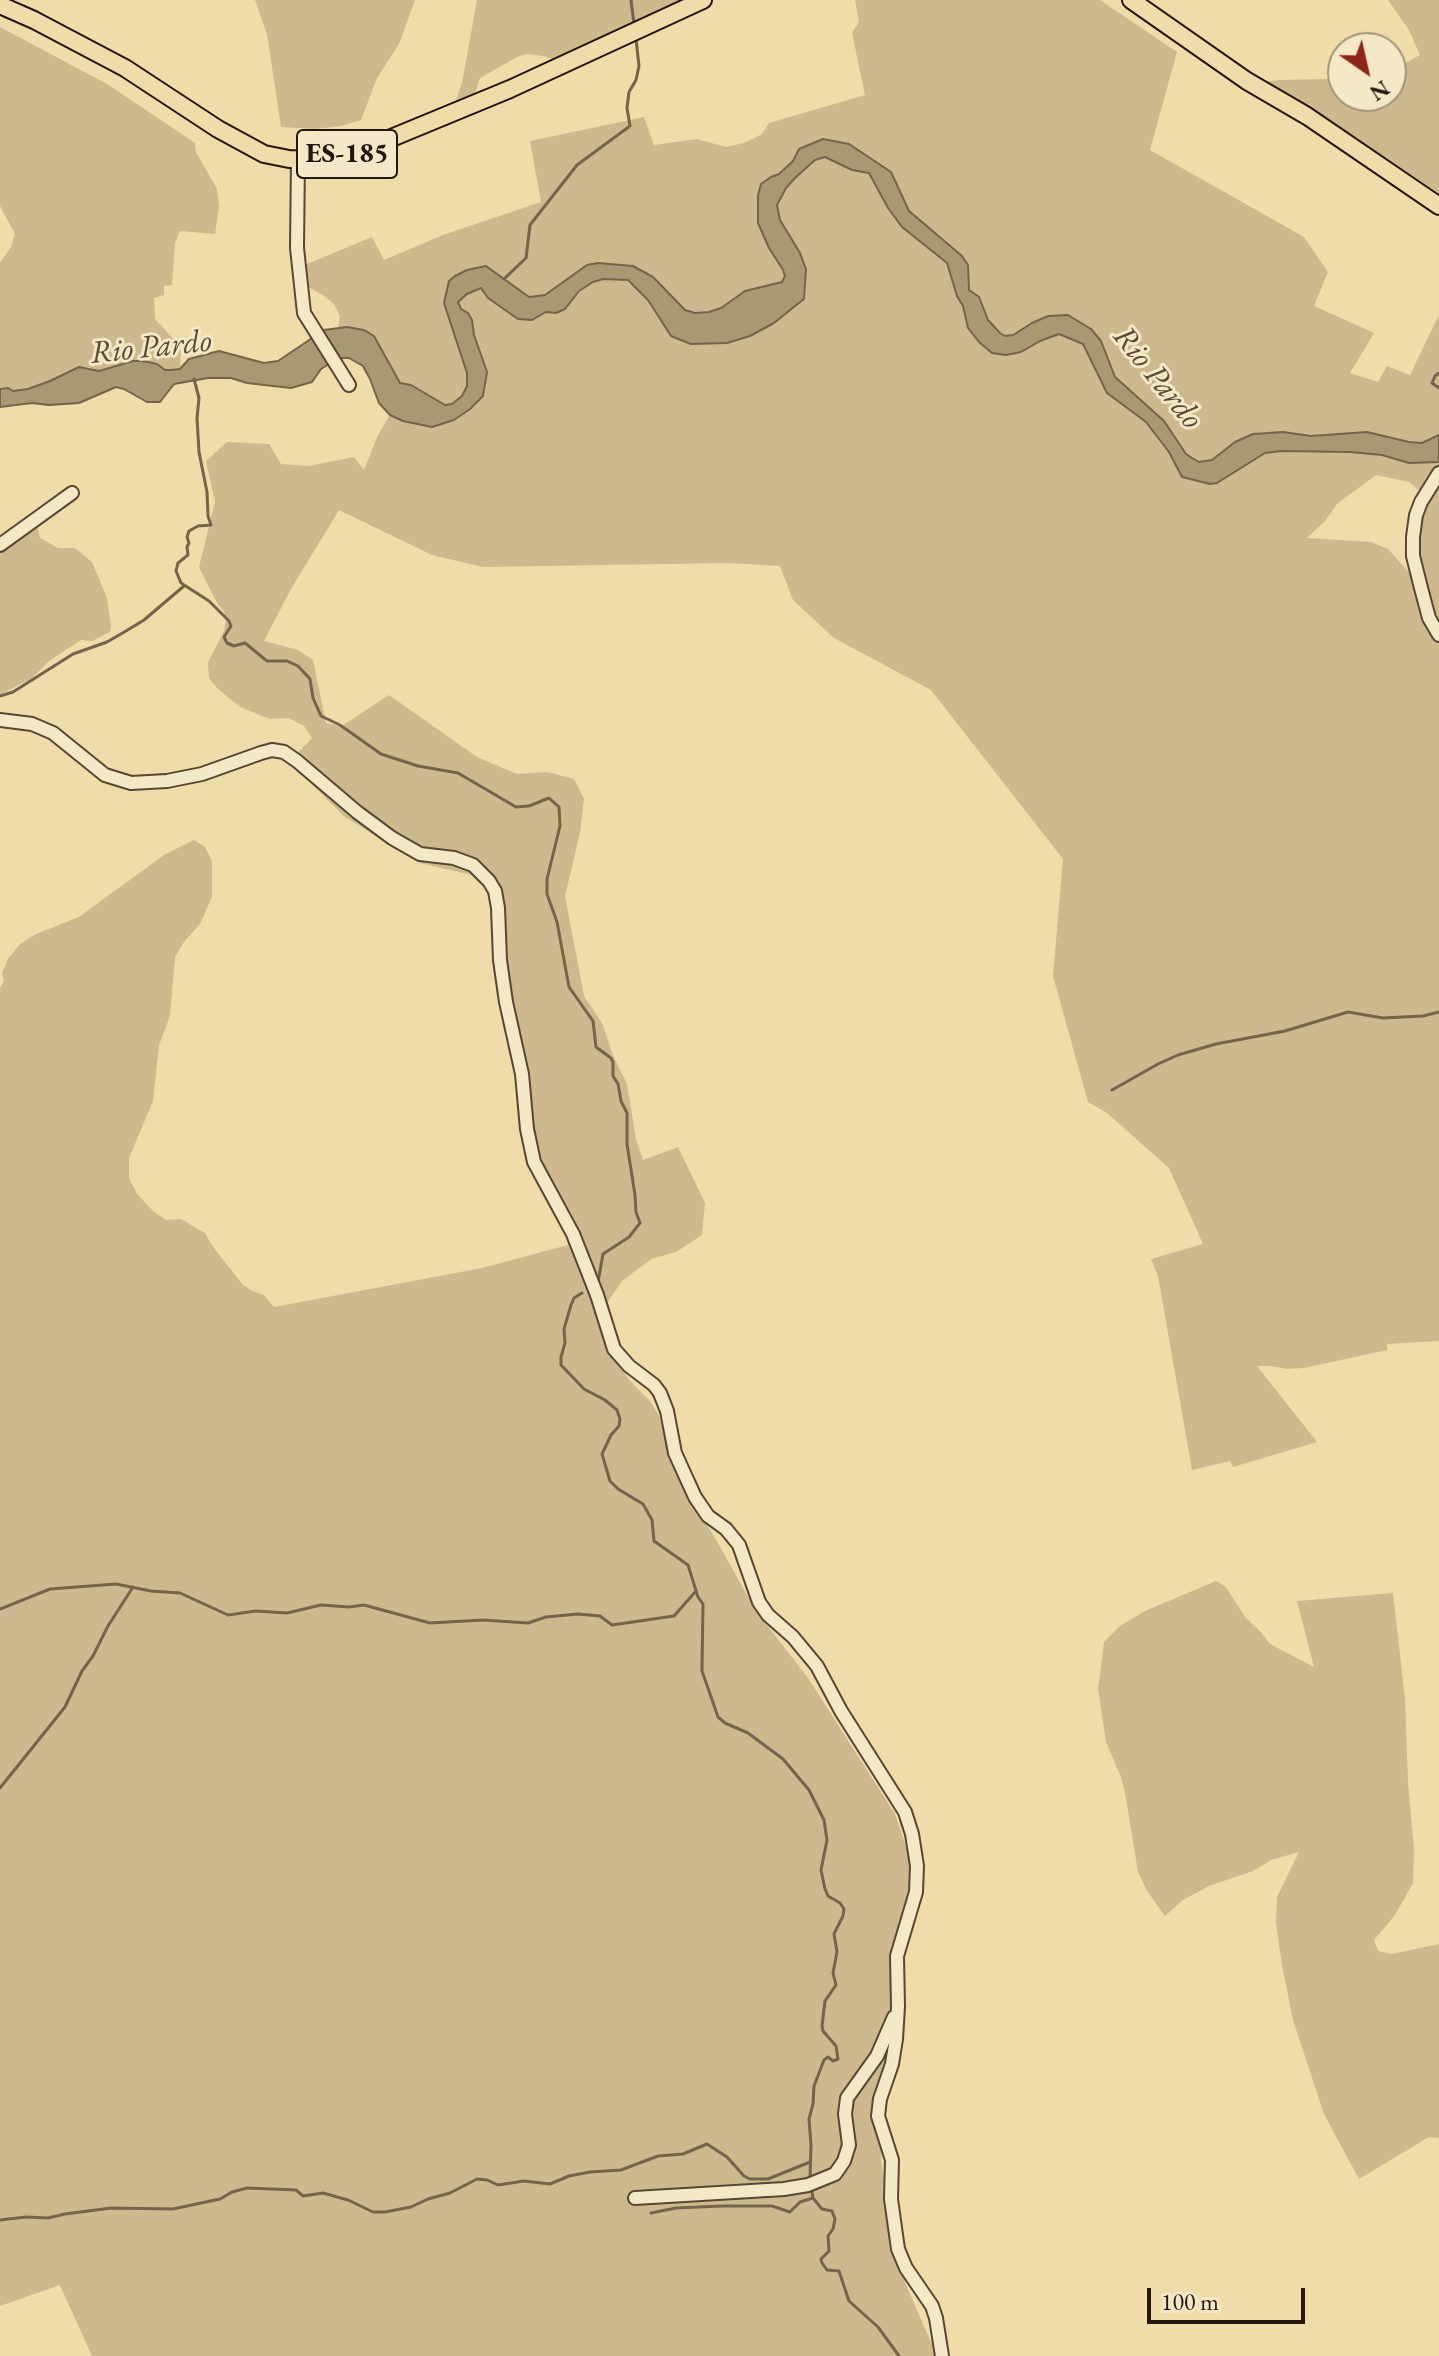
<!DOCTYPE html>
<html>
<head>
<meta charset="utf-8">
<style>
  body { margin:0 }
  #map { position:relative; width:1439px; height:2356px; overflow:hidden; background:#eedca9; font-family:"EB Garamond",serif }
  canvas { display:block }
  .north { position:absolute; left:1327px; top:32px; width:80px; height:80px; box-sizing:border-box; background:#f4e8c7; border:2px solid #a2947b; border-radius:50%; rotate:146deg; font-size:22px; font-weight:700; line-height:32px; text-align:center; color:#26150a }
  .north::after { content:''; display:block; margin:auto; width:28px; height:36px; background:#8f2418; clip-path:polygon(50% 0,100% 100%,50% 72%,0 100%) }
  .scale { position:absolute; left:1147px; top:2288px; width:158px; height:36px; box-sizing:border-box; border:4px solid #26150a; border-top:0; padding-left:10px; font-size:24px; line-height:28px; white-space:nowrap; color:#26150a; -webkit-text-stroke:6px #f4e8c7; paint-order:stroke }
</style>
</head>
<body>
<div id="map">
<canvas width="1439" height="2356"></canvas>
<div class="north">N</div>
<div class="scale">100 m</div>
</div>
<script>
const context = document.querySelector('canvas').getContext('2d');
context.lineJoin = 'round';
function fillPath(path, color) {
  context.fillStyle = color;
  context.fill(path, 'evenodd');
}
function toPath(rows) {
  const path = new Path2D();
  for (const r of rows) {
    path.moveTo(r[0], r[1]);
    for (let i = 2; i < r.length; i += 2) path.lineTo(r[i], r[i + 1]);
  }
  return path;
}
function trace(path, color, width, dash) {
  context.strokeStyle = color;
  context.lineWidth = width;
  context.lineCap = dash ? 'butt' : 'round';
  context.setLineDash(dash || []);
  context.stroke(path);
}
function drawText(font, color, halo, rows, align = 'center') {
  context.font = font + ' "EB Garamond",serif';
  context.lineWidth = 6;
  context.setLineDash([]);
  context.textBaseline = 'middle';
  context.strokeStyle = halo;
  context.fillStyle = color;
  for (const [text, x, y, turn = 0] of rows) {
    context.save();
    context.translate(x, y);
    context.rotate((+turn || 0) * Math.PI / 180);
    context.textAlign = isNaN(turn) ? turn : align;
    if (halo) context.strokeText(text, 0, 0);
    context.fillText(text, 0, 0);
    context.restore();
  }
}
const green = toPath([
  [255,0,415,0,399,44,377,78,361,120,341,126,315,129,281,127,267,34],
  [477,0,705,0,564,63,544,56,527,54,517,57,480,78,472,103,454,106,462,83],
  [855,0,1100,0,1177,52,1150,150,1304,237,1328,272,1314,306,1374,333,1350,373,1378,382,1387,366,1410,375,1439,315,1439,435,1422,443,1409,442,1387,436,1344,433,1311,436,1269,432,1253,434,1235,442,1212,460,1199,462,1186,454,1164,421,1115,377,1105,355,1068,315,1048,316,1032,323,1013,335,1005,336,1000,333,988,320,983,306,969,290,955,249,909,211,891,172,849,144,823,139,799,149,793,161,779,175,771,177,769,248,785,276,782,282,745,291,721,308,709,312,695,313,685,310,653,277,577,271,545,295,528,297,486,266,444,303,467,373,467,387,462,396,452,404,445,405,411,385,400,383,374,336,364,330,347,327,338,328,340,316,334,304,323,295,301,283,295,269,372,237,384,260,443,235,541,202,530,141,644,117,654,145,697,139,726,147,744,143,762,134,769,123,865,95,852,33,859,22],
  [1388,0,1439,0,1439,208,1257,83,1279,80,1329,79,1343,82,1343,96,1391,96,1391,71,1420,55,1409,30],
  [0,27,107,84,195,143,196,152,217,189,219,206,215,234,180,231,175,243,172,285,164,286,164,295,154,298,155,319,181,347,180,369,165,370,150,362,133,361,99,371,88,367,28,389,13,391,8,388,0,389,0,263,11,247,15,234,0,206],
  [825,157,852,170,869,173,888,208,902,227,947,263,957,296,963,306,969,331,979,342,992,353,1006,355,1021,352,1040,341,1059,334,1083,344,1107,393,1146,422,1169,451,1182,477,1265,453,1281,451,1350,452,1382,455,1409,463,1439,462,1439,1341,1387,1344,1387,1350,1304,1368,1287,1369,1270,1366,1257,1366,1317,1442,1233,1467,1230,1461,1192,1470,1158,1276,1151,1259,1203,1244,1169,1168,1107,1113,1088,1102,1053,976,1063,859,931,690,834,638,793,600,780,566,728,563,483,567,432,555,339,510,291,589,264,641,298,650,313,660,326,723,342,726,389,695,477,757,517,774,547,772,574,779,584,799,580,833,565,896,584,996,602,1023,613,1055,627,1084,636,1139,643,1160,678,1147,705,1203,702,1235,676,1252,651,1259,622,1281,605,1306,615,1358,630,1381,649,1400,658,1414,684,1490,714,1536,756,1611,808,1678,895,1814,914,1870,913,1908,900,1974,887,2077,881,2160,896,2249,907,2287,937,2356,92,2356,60,2285,0,2306,0,988,4,981,2,973,8,959,20,944,36,934,79,917,164,855,194,840,205,847,212,861,212,897,200,924,184,942,175,957,170,1016,159,1045,153,1101,129,1158,129,1178,137,1194,154,1212,166,1220,181,1219,205,1233,213,1247,243,1285,252,1291,264,1295,274,1307,482,1268,568,1245,566,1234,539,1181,496,899,476,876,420,863,345,817,289,762,312,738,304,726,289,718,270,719,240,707,217,688,209,678,208,662,224,631,226,620,224,611,218,605,199,567,215,502,206,461,227,442,269,444,281,464,309,466,354,457,364,470,378,435,390,415,403,421,470,409,483,396,487,372,474,335,472,320,461,309,458,302,467,294,481,288,488,298,518,319,532,320,546,312,556,313,565,309,579,291,593,282,603,279,628,280,648,300,660,321,804,299,792,239,780,220,777,204,786,188,795,178,815,160],
  [1376,475,1409,482,1426,496,1413,550,1413,577,1388,549,1371,542,1307,538,1325,521,1337,504],
  [36,521,40,538,58,548,75,548,92,562,107,598,111,627,110,632,92,641,81,640,49,661,32,678,0,695,0,552],
  [1216,1581,1225,1586,1246,1618,1261,1632,1270,1644,1314,1667,1297,1601,1393,1593,1405,1699,1408,1782,1414,1849,1413,1883,1395,1915,1374,1940,1378,1951,1391,1954,1439,1944,1439,2138,1429,2137,1359,2179,1324,2114,1293,2020,1282,1965,1276,1923,1277,1897,1299,1852,1271,1860,1253,1871,1209,1886,1183,1900,1165,1916,1147,1891,1138,1872,1126,1798,1121,1777,1106,1742,1098,1689,1104,1642,1120,1626,1145,1611]
]);
const water = toPath([
  [823,139,849,144,891,172,909,211,962,256,968,265,969,290,979,297,988,320,1000,333,1005,336,1013,335,1032,323,1048,316,1068,315,1091,329,1101,341,1115,377,1164,421,1186,454,1192,458,1199,462,1212,460,1235,442,1253,434,1283,432,1311,436,1367,432,1409,442,1422,443,1439,435,1439,462,1409,463,1382,455,1350,452,1281,451,1265,453,1217,483,1210,484,1182,477,1169,452,1146,422,1107,393,1083,344,1059,334,1040,341,1021,352,1006,355,992,353,979,342,968,328,963,306,957,296,947,263,902,227,888,208,869,173,852,170,825,157,815,160,795,178,786,188,777,205,780,220,800,253,806,269,804,299,774,323,750,336,727,343,691,344,671,336,648,300,628,280,603,279,593,282,579,291,565,309,556,313,546,312,532,320,518,319,488,298,481,288,467,294,458,302,461,309,468,313,472,320,474,335,487,372,483,396,470,409,454,420,432,427,403,421,390,415,379,403,370,379,363,366,349,358,339,358,321,369,312,382,291,388,247,383,231,378,208,378,174,384,160,402,147,402,124,389,116,387,79,403,49,405,32,403,0,407,0,389,8,388,13,391,28,389,50,381,79,367,99,371,133,361,143,361,157,364,165,370,171,370,180,369,189,359,219,351,264,363,278,361,324,330,347,327,364,330,374,336,400,383,411,385,445,405,452,404,462,396,467,386,467,373,444,303,449,281,455,276,467,270,486,266,529,297,545,295,587,265,598,263,633,266,653,277,685,310,695,313,709,312,721,308,745,291,782,282,785,276,783,270,769,248,758,223,758,196,761,184,771,177,779,174,793,161,799,149,823,139]
]);
const stream = toPath([
  [631,0,634,24],
  [504,279,526,258,530,225,577,165,630,126,627,108,629,92,636,80,639,66,636,39],
  [1439,373,1435,376,1432,383,1439,388],
  [194,379,199,398,197,418,199,452,207,492,208,516,211,525,198,526,189,531,187,537,189,543,187,547,188,555,178,563,176,571,181,583,209,601,229,621,231,626,224,637,227,643,234,646,245,643,267,661,287,661,298,666,310,679,313,698,321,716,340,725,381,754,418,766,458,773,516,807,529,806,549,798,559,807,560,826,547,879,547,894,557,922,569,987,593,1021,596,1047,611,1058,613,1062,613,1076,618,1084,621,1101,627,1113,627,1144,635,1195,636,1212,640,1223,629,1237,603,1254,598,1282],
  [0,696,13,692,73,654,107,642,126,631,144,620,184,586],
  [1112,1090,1158,1064,1178,1055,1216,1044,1285,1031,1348,1012,1383,1018,1423,1016,1439,1012],
  [582,1293,574,1298,571,1305,564,1329,565,1343,561,1357,561,1365,584,1389,605,1400,617,1410,620,1419,619,1426,611,1435,602,1454,610,1481,618,1489,643,1504,652,1520,654,1541,688,1565,698,1597,703,1604,702,1671,718,1717,725,1723,748,1733,783,1759,809,1790,824,1820,827,1840,821,1870,825,1889,828,1896,840,1903,844,1909,843,1916,834,1934,837,1952,833,1973,836,1985,825,2001,822,2026,823,2031,836,2046,838,2059,833,2061,828,2057,824,2060,814,2086,813,2104,809,2119,811,2145,810,2178],
  [0,1609,50,1589,116,1584,151,1591,180,1593,228,1615,256,1611,287,1613,321,1605,349,1607,364,1605,430,1623,483,1620,528,1623,546,1617,578,1614,600,1616,612,1625,674,1616,696,1591],
  [0,1788,65,1707,82,1671,93,1656,108,1626,133,1587],
  [811,2186,813,2198,822,2209,832,2211,835,2219,833,2229,828,2236,829,2251,821,2259,822,2263,827,2270,839,2271,849,2301,878,2327,899,2356],
  [651,2213,676,2208,722,2206,772,2206,790,2212,800,2202,813,2198],
  [0,2220,26,2217,48,2218,65,2214,111,2208,173,2209,220,2199,232,2192,247,2188,296,2190,303,2196,323,2193,348,2200,373,2212,385,2212,411,2207,428,2199,450,2193,477,2179,487,2180,498,2185,524,2181,550,2184,569,2176,590,2172,621,2170,658,2156,683,2154,707,2144,727,2157,744,2176,750,2179,768,2179,810,2162]
]);
const minor = toPath([
  [298,159,297,248,304,313,349,385],
  [1439,473,1421,502,1416,515,1413,537,1413,556,1421,588,1429,618,1439,635],
  [0,545,72,493],
  [0,720,32,724,53,733,105,775,131,783,167,781,202,774,261,753,272,750,284,752,297,761,357,812,392,838,420,854,454,858,473,865,489,881,495,891,498,908,500,960,506,1002,522,1074,527,1129,534,1162,573,1234,597,1295,614,1349,629,1366,654,1385,660,1393,667,1411,675,1453,695,1497,708,1516,726,1529,739,1545,759,1602,768,1615,793,1637,817,1666,841,1711,905,1812,912,1834,917,1866,916,1892,897,1956,898,2007,896,2039,892,2064,880,2099,878,2116,892,2160,891,2199,898,2249,906,2268,932,2306,936,2318,942,2356],
  [635,2198,784,2189,808,2185,835,2174,844,2161,849,2145,845,2114,847,2098,877,2056,894,2017]
]);
const major = toPath([
  [1131,0,1247,81,1307,116,1439,206],
  [0,5,34,20,125,68,218,129,264,154,289,159,318,160,372,146,510,89,703,0]
]);
const shields = [
  [347,154,100]
];
const shieldNames = [
  ["ES-185",347,154]
];
const waterNames = [
  ["Rio Pardo",151,348,-6],
  ["Rio Pardo",1157,378,51]
];
fillPath(green, '#ccba8e');
fillPath(water, '#aa9873');
trace(water, '#756449', 2);
trace(stream, '#756449', 3);
trace(minor, '#584732', 16);
trace(major, '#26150a', 20);
trace(minor, '#f4e8c7', 12);
trace(major, '#eedca9', 16);
for (const [x, y, w] of shields) {
  const box = new Path2D();
  box.roundRect(x - w / 2, y - 24, w, 48, 6);
  context.fillStyle = '#f4e8c7';
  context.fill(box);
  trace(box, '#26150a', 2);
}
drawText('bold 28px', '#26150a', null, shieldNames);
drawText('italic 32px', '#5b4934', '#f4e8c7', waterNames);
</script>
</body>
</html>
